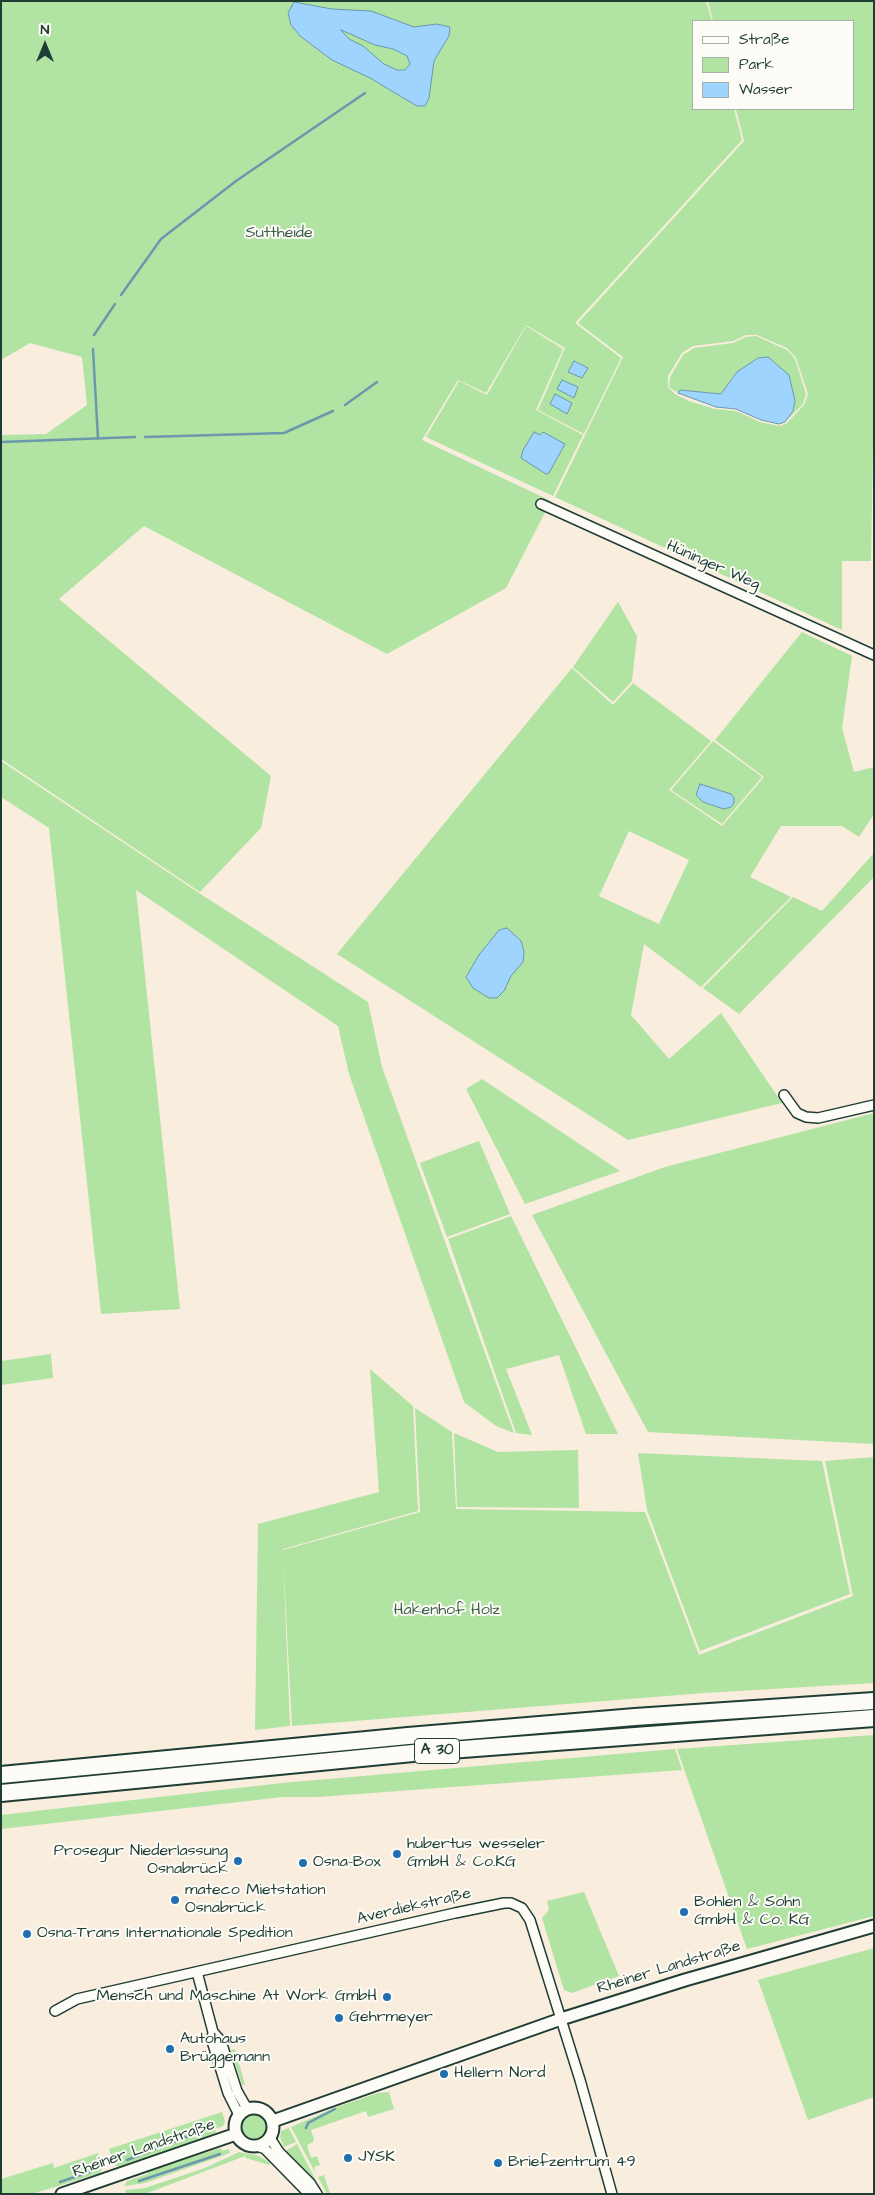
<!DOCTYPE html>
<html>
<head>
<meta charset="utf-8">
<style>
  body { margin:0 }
  #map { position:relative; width:875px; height:2195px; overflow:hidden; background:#f9eddd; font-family:"Architects Daughter",sans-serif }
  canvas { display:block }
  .frame { position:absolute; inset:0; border:2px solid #1f3d34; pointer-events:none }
  .legend { position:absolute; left:692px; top:20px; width:162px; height:90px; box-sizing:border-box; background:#fdfcf7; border:1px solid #a4b0a9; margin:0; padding:6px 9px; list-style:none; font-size:15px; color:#1f3d34 }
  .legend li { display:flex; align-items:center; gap:10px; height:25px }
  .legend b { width:25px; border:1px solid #a4b0a9 }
  .north { position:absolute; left:20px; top:20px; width:50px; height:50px; -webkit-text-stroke:4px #fdfcf7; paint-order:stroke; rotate:0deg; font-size:14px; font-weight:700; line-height:20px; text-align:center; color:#1f3d34 }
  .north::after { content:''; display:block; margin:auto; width:18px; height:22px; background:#1f3d34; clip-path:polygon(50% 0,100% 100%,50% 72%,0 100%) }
</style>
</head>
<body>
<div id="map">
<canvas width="875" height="2195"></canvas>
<div class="frame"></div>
<ul class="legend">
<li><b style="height:6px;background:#fdfcf7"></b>Straße</li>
<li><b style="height:14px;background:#b1e3a3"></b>Park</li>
<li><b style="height:14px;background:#9ed4fd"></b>Wasser</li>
</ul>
<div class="north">N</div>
</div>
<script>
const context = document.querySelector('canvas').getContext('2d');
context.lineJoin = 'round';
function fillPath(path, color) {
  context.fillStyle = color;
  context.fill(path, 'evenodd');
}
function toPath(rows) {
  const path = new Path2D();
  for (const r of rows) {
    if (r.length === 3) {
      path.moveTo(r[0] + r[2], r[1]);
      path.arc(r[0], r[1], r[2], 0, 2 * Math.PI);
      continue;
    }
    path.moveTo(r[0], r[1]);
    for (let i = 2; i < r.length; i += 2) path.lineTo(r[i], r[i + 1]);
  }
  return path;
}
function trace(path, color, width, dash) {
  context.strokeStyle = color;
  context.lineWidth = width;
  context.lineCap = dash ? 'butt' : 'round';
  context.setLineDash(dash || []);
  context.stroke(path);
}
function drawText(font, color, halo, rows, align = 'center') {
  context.font = font + ' "Architects Daughter",sans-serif';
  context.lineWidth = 4;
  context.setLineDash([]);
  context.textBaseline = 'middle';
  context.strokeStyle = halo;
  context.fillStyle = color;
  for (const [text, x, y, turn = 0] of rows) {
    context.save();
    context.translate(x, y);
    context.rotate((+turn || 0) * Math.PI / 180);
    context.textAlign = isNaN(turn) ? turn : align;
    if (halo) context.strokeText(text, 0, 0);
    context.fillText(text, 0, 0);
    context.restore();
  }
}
const green = toPath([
  [1,1,706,1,712,21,694,21,694,109,734,109,742,140,575,323,621,358,584,434,538,410,565,348,526,325,486,393,458,380,422,440,551,501,506,588,387,654,144,526,59,599,271,776,261,828,200,892,1,759,1,435,46,434,87,405,82,357,30,343,1,360],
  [708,1,874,1,874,388,871,561,842,561,842,630,555,497,623,357,578,323,744,141,736,109,854,109,854,21,713,21],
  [746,335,757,335,787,348,796,358,808,394,804,405,786,424,779,426,760,422,736,411,715,409,689,401,675,394,668,387,668,376,682,353,693,346,733,341],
  [526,326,563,349,536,410,583,435,553,496,426,437,459,381,487,395],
  [756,336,787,350,795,359,806,394,803,404,785,422,793,411,795,401,789,375,737,372,721,394,680,390,678,393,669,387,670,377,683,355,694,348,733,343,746,337],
  [618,602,637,636,632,681,613,702,573,667],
  [802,632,852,656,842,728,854,772,874,767,874,814,859,837,842,826,781,826,750,877,791,897,701,987,644,944,631,1015,669,1059,721,1013,782,1103,628,1140,337,954,572,668,613,705,633,683,711,741,669,790,722,826,764,777,715,740],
  [629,831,689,860,659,924,599,896],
  [713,741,762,777,722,824,671,790],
  [1,761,199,893,368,1002,382,1067,514,1433,496,1426,464,1402,349,1074,338,1026,136,890,180,1309,101,1314,49,828,1,797],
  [874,853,874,877,739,1014,703,988,793,897,822,911],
  [482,1079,620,1171,525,1204,466,1089],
  [874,1113,874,1444,648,1432,532,1215,665,1167],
  [479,1141,510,1214,447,1237,420,1163],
  [511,1216,618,1434,586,1434,559,1355,506,1369,532,1435,516,1433,448,1239],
  [51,1354,53,1378,1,1385,1,1361],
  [370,1369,413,1406,418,1511,283,1549,283,1550,420,1512,415,1408,452,1432,456,1509,645,1512,699,1655,853,1596,825,1461,874,1457,874,1683,704,1693,292,1726,283,1556,290,1726,255,1730,258,1524,379,1492],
  [454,1433,498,1452,578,1450,579,1508,457,1507],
  [638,1453,822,1461,850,1594,700,1651,647,1510],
  [874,1735,874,1916,747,1949,677,1749],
  [675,1749,682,1770,318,1797,283,1797,1,1829,1,1815,282,1783],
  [584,1892,619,1976,572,1993,564,1990,542,1918,549,1910,547,1901],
  [874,1948,874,2097,808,2120,758,1980],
  [235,2049,245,2085,242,2085,231,2050],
  [389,2092,394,2109,368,2117,366,2111,311,2130,314,2139,313,2142,307,2145,311,2158,317,2156,320,2165,314,2167,316,2174,291,2127,334,2108,378,2093],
  [222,2112,225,2122,223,2126,215,2129,216,2133,145,2160,144,2158,119,2167,114,2165,109,2149],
  [254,2127,14],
  [289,2128,296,2142,284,2147,280,2137,281,2131],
  [297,2144,323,2194,321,2194,284,2152],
  [221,2148,222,2151,229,2149,230,2153,145,2183,124,2186,127,2181,148,2174,147,2171],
  [239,2152,259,2156,270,2163,269,2165,246,2158,245,2156,145,2194,126,2194,125,2190,145,2188,205,2168],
  [98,2153,102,2169,100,2173,32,2194,1,2194,1,2179,53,2163,54,2168],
  [324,2175,330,2194,327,2194,318,2177]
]);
const water = toPath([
  [294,2,332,9,371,11,414,27,437,24,450,27,449,36,434,61,429,98,425,106,417,106,370,78,332,60,300,36,291,25,288,13,294,2],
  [341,30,375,45,393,49,407,56,410,64,405,70,397,70,384,64,363,46,349,39,341,30],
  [768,357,789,375,795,401,793,411,785,422,779,424,761,420,736,409,716,407,678,393,680,390,721,394,737,372,758,358,768,357],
  [574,361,588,368,582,378,568,372,574,361],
  [562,380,578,387,574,398,557,389,562,380],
  [555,394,572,403,567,414,550,404,555,394],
  [534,432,540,435,543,432,565,444,549,473,546,474,521,458,523,450,534,432],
  [700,784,731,794,734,798,734,803,731,807,724,809,703,802,696,795,700,784],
  [507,928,521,941,524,952,523,962,511,976,504,991,497,998,489,998,473,988,466,977,479,955,499,930,507,928]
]);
const stream = toPath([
  [121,295,161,239,236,181,365,93],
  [94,335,115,304],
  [93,349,98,439],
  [345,405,377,382],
  [145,437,284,433,333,411],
  [1,442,135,437],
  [306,2128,308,2123,335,2109],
  [127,2160,209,2128],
  [139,2181,220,2154],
  [60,2182,92,2171]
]);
const minor = toPath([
  [541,504,874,655],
  [784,1095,797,1113,806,1117,818,1118,874,1105],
  [197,1972,213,2032,212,2041,228,2093,239,2115],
  [55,2011,77,1999,455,1913,504,1903,511,1903,522,1908,530,1920,580,2080,612,2194],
  [213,2032,221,2041,237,2091,245,2105,249,2108],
  [270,2138,279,2152,310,2183,317,2194],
  [257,2146,265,2149,309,2194]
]);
const tertiary = toPath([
  [254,2127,19],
  [273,2121,561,2019,685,1980,874,1926],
  [62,2194,236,2134]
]);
const motorway = toPath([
  [1,1775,408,1736,635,1717,874,1701],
  [1,1793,423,1752,874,1718]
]);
const markers = [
  [397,1854,5,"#1f6fb2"],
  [238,1861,5,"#1f6fb2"],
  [303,1863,5,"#1f6fb2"],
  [175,1900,5,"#1f6fb2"],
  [684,1912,5,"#1f6fb2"],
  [27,1934,5,"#1f6fb2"],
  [387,1997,5,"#1f6fb2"],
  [339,2018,5,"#1f6fb2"],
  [170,2049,5,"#1f6fb2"],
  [444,2074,5,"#1f6fb2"],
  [348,2158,5,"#1f6fb2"],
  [498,2163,5,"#1f6fb2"]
];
const shields = [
  [437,1751,45]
];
const shieldNames = [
  ["A 30",437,1751]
];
const parkNames = [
  ["Suttheide",279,234],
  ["Hakenhof Holz",447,1611]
];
const streetNames = [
  ["Hüninger Weg",713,566,24],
  ["Averdiekstraße",414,1907,-13],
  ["Rheiner Landstraße",669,1968,-17],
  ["Rheiner Landstraße",144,2149,-19]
];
const poiNames = [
  ["hubertus wesseler",407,1845],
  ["GmbH & Co.KG",407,1863],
  ["Prosegur Niederlassung",228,1852,"right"],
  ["Osnabrück",228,1870,"right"],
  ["Osna-Box",313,1863],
  ["mateco Mietstation",185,1891],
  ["Osnabrück",185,1909],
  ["Bohlen & Sohn",694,1903],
  ["GmbH & Co. KG",694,1921],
  ["Osna-Trans Internationale Spedition",37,1934],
  ["Mensch und Maschine At Work GmbH",377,1997,"right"],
  ["Gehrmeyer",349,2018],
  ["Autohaus",180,2040],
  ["Brüggemann",180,2058],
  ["Hellern Nord",454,2074],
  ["JYSK",358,2158],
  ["Briefzentrum 49",508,2163]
];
fillPath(green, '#b1e3a3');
fillPath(water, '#9ed4fd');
trace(water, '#6b98ad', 1);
trace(stream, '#6b98ad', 2.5);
trace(minor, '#1f3d34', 12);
trace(tertiary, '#1f3d34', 15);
trace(motorway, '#1f3d34', 20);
trace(minor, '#fdfcf7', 9);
trace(tertiary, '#fdfcf7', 11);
trace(motorway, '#fdfcf7', 16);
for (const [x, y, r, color] of markers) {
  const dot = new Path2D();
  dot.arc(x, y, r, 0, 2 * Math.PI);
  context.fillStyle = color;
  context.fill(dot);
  trace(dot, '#fdfcf7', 2);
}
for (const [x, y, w] of shields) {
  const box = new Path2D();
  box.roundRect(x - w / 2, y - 12.5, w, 25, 4);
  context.fillStyle = '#fdfcf7';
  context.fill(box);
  trace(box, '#1f3d34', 1);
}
drawText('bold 15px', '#1f3d34', null, shieldNames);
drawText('16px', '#3c5e4a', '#fdfcf7', parkNames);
drawText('16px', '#1f3d34', '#fdfcf7', streetNames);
drawText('16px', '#1f3d34', '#fdfcf7', poiNames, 'left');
</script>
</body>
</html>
